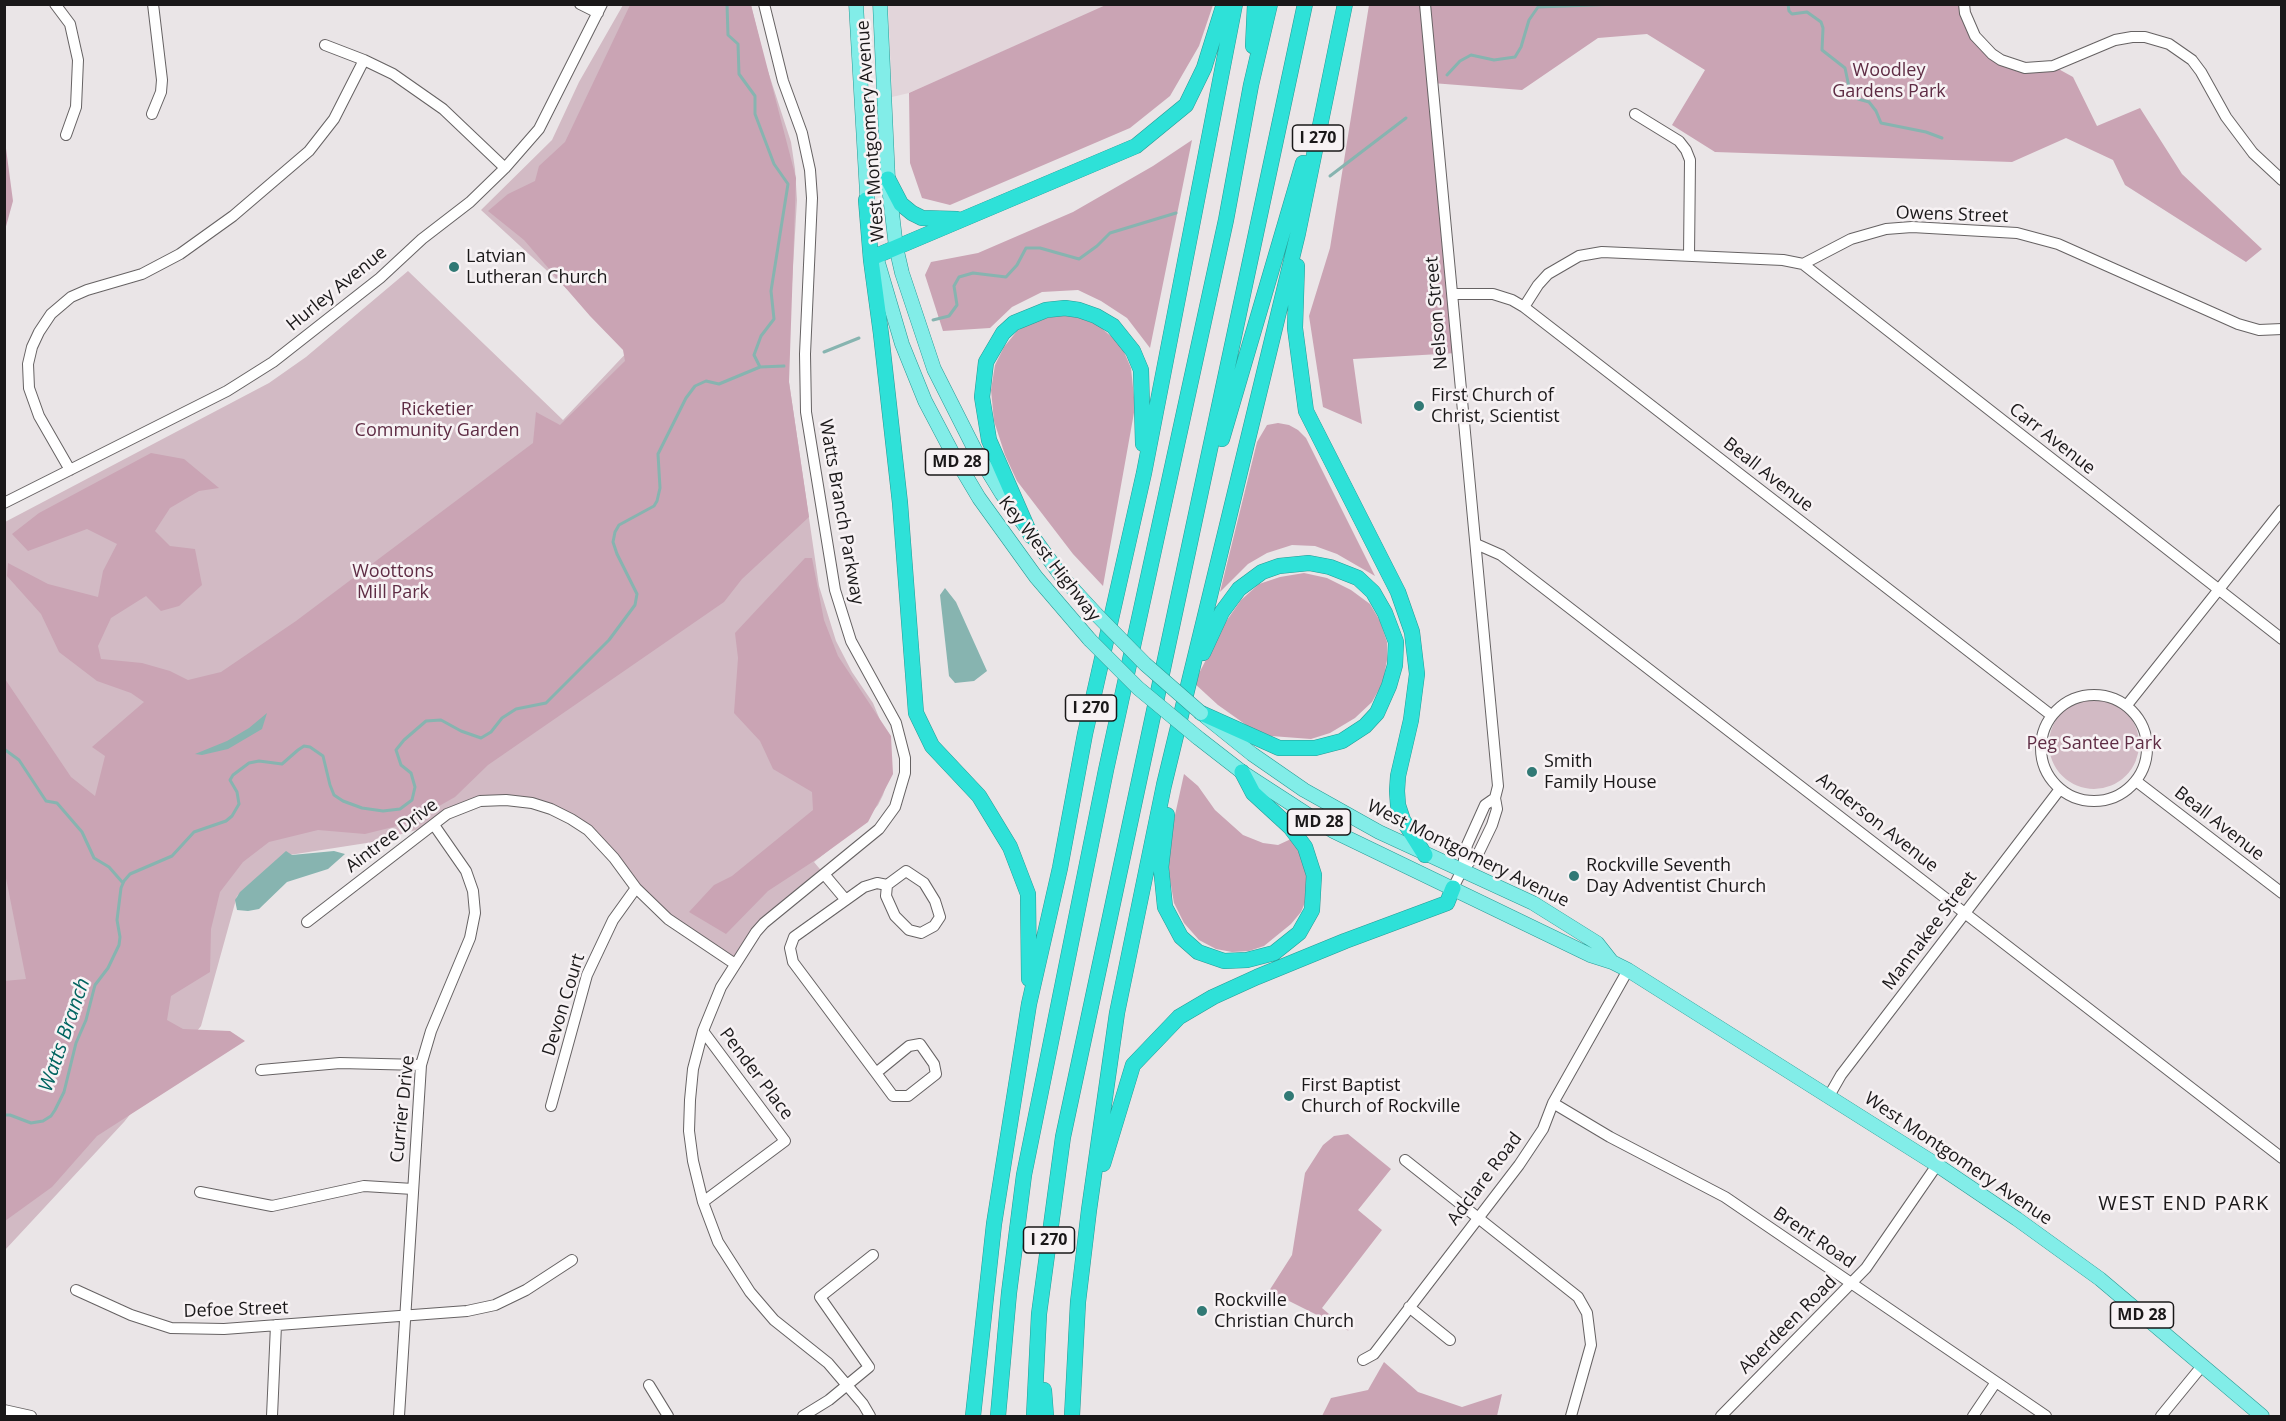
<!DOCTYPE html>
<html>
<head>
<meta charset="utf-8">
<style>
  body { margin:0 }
  #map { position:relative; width:2286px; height:1421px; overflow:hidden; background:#eae5e7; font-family:"Open Sans",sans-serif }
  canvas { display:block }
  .frame { position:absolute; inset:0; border:6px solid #1a1819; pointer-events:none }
</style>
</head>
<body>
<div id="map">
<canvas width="2286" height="1421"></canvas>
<div class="frame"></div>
</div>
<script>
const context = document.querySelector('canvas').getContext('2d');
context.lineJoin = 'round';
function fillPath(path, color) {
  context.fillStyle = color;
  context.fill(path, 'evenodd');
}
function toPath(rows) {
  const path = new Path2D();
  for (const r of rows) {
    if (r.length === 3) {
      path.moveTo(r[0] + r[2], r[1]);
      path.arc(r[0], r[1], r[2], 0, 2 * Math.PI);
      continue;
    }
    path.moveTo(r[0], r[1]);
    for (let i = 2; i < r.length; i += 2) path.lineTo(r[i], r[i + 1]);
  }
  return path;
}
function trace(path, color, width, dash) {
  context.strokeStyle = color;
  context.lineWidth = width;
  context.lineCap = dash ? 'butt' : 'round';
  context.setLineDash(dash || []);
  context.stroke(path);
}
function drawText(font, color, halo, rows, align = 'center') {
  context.font = font + ' "Open Sans",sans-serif';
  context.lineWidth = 5;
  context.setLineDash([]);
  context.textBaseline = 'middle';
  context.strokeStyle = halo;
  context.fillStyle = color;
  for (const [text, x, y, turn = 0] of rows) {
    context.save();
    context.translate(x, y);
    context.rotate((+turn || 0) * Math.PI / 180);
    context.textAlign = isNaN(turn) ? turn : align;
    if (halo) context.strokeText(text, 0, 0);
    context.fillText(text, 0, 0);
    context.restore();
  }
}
const built = toPath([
  [888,5,1108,5,909,93,892,97]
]);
const green = toPath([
  [623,5,751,5,765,62,791,142,795,169,797,200,789,334,789,382,819,586,836,641,852,672,873,703,885,732,888,780,883,795,878,805,863,823,814,862,824,874,764,923,735,964,668,919,602,844,551,809,480,801,434,825,373,842,283,856,237,896,201,1026,124,1122,5,1250,5,522,269,383,306,357,408,271,563,420,631,348,481,210,552,140,579,82],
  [2094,744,45]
]);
const forest = toPath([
  [1108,4,1213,5,1199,46,1170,96,1130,128,950,205,922,198,910,163,909,93],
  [630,5,751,5,796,178,789,382,809,517,742,579,724,602,488,765,455,797,409,823,365,834,318,830,269,842,243,862,220,892,211,929,210,972,171,996,167,1020,183,1029,230,1031,245,1041,97,1136,52,1187,5,1221,4,981,26,979,5,873,5,679,71,777,95,796,105,756,92,747,144,702,131,693,97,681,59,652,41,614,7,576,8,563,48,584,98,597,103,571,117,544,87,529,28,551,12,534,39,513,151,453,184,459,219,488,199,491,170,508,155,531,170,546,195,549,202,585,179,606,161,611,146,596,111,618,98,646,101,659,142,663,170,671,188,680,221,672,296,621,533,443,536,412,560,425,625,361,623,350,590,316,524,240,488,211,508,194,535,181,539,166,565,142],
  [1369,5,1964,5,1975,36,2001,60,2053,66,2073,77,2097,126,2140,108,2182,174,2262,249,2246,262,2125,185,2113,160,2066,138,2012,162,1715,152,1672,125,1705,70,1647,34,1598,38,1522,90,1432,83,1457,353,1353,359,1362,424,1323,407,1309,316,1330,248],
  [1192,140,1150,348,1127,318,1101,301,1078,290,1042,292,1012,307,990,328,943,331,925,275,931,262,978,253,1073,212,1153,166],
  [5,141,13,201,5,230,4,141],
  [1055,316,1075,316,1098,325,1121,345,1131,368,1135,407,1103,586,1073,554,1017,481,1005,455,994,421,991,390,995,365,1004,347,1017,331,1031,322],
  [1278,423,1289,425,1298,430,1306,438,1375,576,1337,554,1315,546,1292,545,1267,553,1248,564,1220,592,1257,442,1267,425],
  [805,558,812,558,824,620,838,656,891,736,893,774,868,822,820,857,768,891,726,934,689,912,714,885,732,876,813,810,812,792,773,769,760,741,734,713,738,658,735,633],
  [1304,573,1327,578,1351,590,1370,604,1380,621,1387,642,1387,660,1383,682,1372,702,1355,718,1330,733,1311,739,1271,736,1249,727,1218,705,1194,683,1225,623,1241,600,1259,584,1280,577],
  [1184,774,1198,786,1215,810,1243,835,1263,843,1278,845,1291,839,1300,849,1308,877,1306,900,1301,912,1291,924,1264,946,1249,951,1232,952,1216,949,1199,940,1184,923,1174,903,1166,856],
  [1348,1134,1391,1169,1358,1210,1382,1230,1322,1308,1349,1331,1269,1291,1292,1255,1305,1173,1323,1145,1334,1136],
  [1384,1362,1418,1392,1462,1407,1502,1394,1497,1416,1322,1416,1331,1398,1368,1390]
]);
const water = toPath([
  [945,588,956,602,987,671,974,681,955,683,949,676,940,595],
  [267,713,262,729,228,749,202,755,195,754,227,741,249,728],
  [286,851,292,855,334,851,345,854,328,869,287,882,259,909,248,911,237,910,235,900,240,892]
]);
const stream = toPath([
  [727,4,728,35,738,44,739,74,755,96,755,114,774,164,788,184,771,291,774,319,761,336,754,355,760,367],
  [1788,4,1789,11,1792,14,1807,12,1821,22,1823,28,1822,50,1845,68,1849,87,1853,92,1858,99,1869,102,1876,111,1881,123,1926,132,1942,138],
  [1447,75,1460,61,1471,55,1494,60,1515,57,1521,47,1529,20,1538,7,1619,4],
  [1330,176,1406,118],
  [933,320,949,316,957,305,954,286,959,277,973,273,1006,277,1017,265,1026,248,1040,248,1079,259,1097,246,1110,233,1176,213],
  [824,352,859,338],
  [4,749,19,760,46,801,57,803,82,832,94,858,109,867,123,883],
  [4,1115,10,1115,31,1123,43,1121,51,1116,55,1110,64,1092,76,1043,86,1020,95,985,108,968,119,945,120,937,117,920,121,888,124,881,130,874,172,856,194,832,226,821,232,816,239,804,237,792,230,780,233,775,249,763,259,761,282,764,298,750,304,746,310,747,323,756,330,785,334,795,343,801,362,808,383,811,400,809,412,800,415,787,411,773,401,765,396,750,404,740,426,721,441,720,461,731,481,738,491,732,502,718,516,709,546,703,609,640,635,605,637,594,617,554,613,542,615,532,619,525,654,506,657,501,660,488,658,454,686,398,695,386,706,381,719,384,760,367,784,366]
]);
const minor = toPath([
  [55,4,70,24,78,60,76,107,66,135],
  [580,4,598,13],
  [764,4,783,81,802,133,810,170,812,198,805,354,806,412,835,590,851,641,896,723,905,758,905,773,895,807,879,829,764,923,756,932,721,987,703,1031,693,1069,690,1100,689,1131,693,1161,703,1202,718,1242,750,1292,774,1320,828,1363,863,1404,870,1416],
  [1425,4,1498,786,1495,798,1497,809,1492,825,1479,852,1462,870],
  [1964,4,1965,13,1975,36,1992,54,2001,60,2025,68,2053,66,2115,40,2132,37,2145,37,2169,44,2192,60,2201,72,2226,117,2253,153,2282,180],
  [325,45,364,60,393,74,443,109,505,168],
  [152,114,161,92,162,80,153,4],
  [1635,114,1679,141,1686,150,1690,160,1689,256],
  [1803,264,2282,639],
  [1452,294,1493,294,1512,300,1524,307,2051,715],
  [1524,307,1538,285,1548,274,1579,256,1602,252,1783,260,1803,264,1851,239,1886,229,1912,227,2017,233,2058,244,2238,324,2259,330,2282,329],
  [70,470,39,416,29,388,28,364,32,347,39,332,51,314,71,297,87,290,142,274,180,254,233,216,309,151,334,119,364,60],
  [4,503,227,391,273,362,380,278,422,239,470,202,505,168,539,129,602,4],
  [1476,544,1501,555,2282,1158],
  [2094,748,53],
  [2127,705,2282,510],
  [2136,781,2282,893],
  [824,874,845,899],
  [1453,888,1462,870,1467,845,1485,805,1495,798],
  [307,922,447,814,480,801,506,800,532,803,551,809,571,819,588,830,614,858,636,888,668,919,735,964],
  [261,1070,340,1063,421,1065],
  [876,1073,909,1046,920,1044,934,1064,936,1074,908,1096,893,1096,876,1073,793,962,790,948,794,937,864,887,877,883,887,885,906,871,924,883,935,901,940,917,934,926,921,933,909,930,895,916,886,896,887,885],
  [1829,1096,1841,1075,2060,789],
  [1553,1103,1610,1137,1725,1197,2046,1416],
  [551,1106,587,975,613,920,636,888],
  [1405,1160,1578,1297,1587,1313,1591,1345,1571,1416],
  [200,1192,272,1206,364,1186,413,1189],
  [703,1202,785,1141,703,1031],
  [76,1290,131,1315,171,1328,224,1329,467,1311,495,1305,526,1290,572,1260],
  [1409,1307,1450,1340],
  [1363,1360,1374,1354,1519,1165,1543,1129,1553,1103,1628,970],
  [649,1385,668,1416],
  [4,1410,31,1416],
  [272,1416,276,1325],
  [399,1416,421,1065,431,1031,470,938,475,913,473,891,466,871,434,825],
  [803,1416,829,1400,869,1367,820,1297,873,1255],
  [1721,1416,1866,1268,1937,1165],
  [1973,1416,1996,1382],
  [2161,1416,2202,1366]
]);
const major = toPath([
  [856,4,868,211],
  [880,4,888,179,896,247,902,273,934,369,975,450,1002,494,1062,577,1096,614],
  [876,256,902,344,925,401,954,456,979,498,1036,577,1090,640],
  [1206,717,1252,754,1304,790,1379,832,1533,903,1597,943,1612,962],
  [1197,737,1242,772,1333,831,1590,955,1612,962,1628,970,1937,1165,2017,1219,2100,1279,2262,1416]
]);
const highway = toPath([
  [1253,46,1255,4],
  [888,179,901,204,912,213,922,218,957,219],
  [866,200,871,260,881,334,900,503,916,713,932,746,979,796,1010,847,1028,894,1029,979],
  [876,256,1136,146,1186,105,1204,68,1224,4],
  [1297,266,1295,328,1306,411,1398,592,1412,632,1417,674,1411,720,1398,776,1397,791,1398,805,1403,820,1425,855],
  [1222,439,1303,163],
  [1031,536,989,440,982,397,986,362,1003,333,1014,323,1046,310,1065,308,1079,310,1096,316,1113,326,1133,351,1141,370,1143,444],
  [1201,713,1279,748,1315,748,1342,741,1365,726,1377,713,1389,686,1395,665,1396,642,1385,613,1373,592,1358,578,1330,567,1309,563,1279,566,1262,572,1239,589,1222,612,1203,653],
  [1167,815,1161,867,1165,907,1181,937,1198,952,1224,961,1247,960,1274,953,1299,933,1312,910,1314,875,1305,847,1290,827,1253,793,1242,772],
  [1103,1164,1133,1065,1179,1017,1213,997,1257,977,1345,941,1447,903,1453,888],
  [1044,1390,1046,1416],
  [973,1416,994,1224,1029,1004,1060,868,1085,734,1144,473,1235,4],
  [998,1416,1009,1293,1024,1175,1106,770,1226,220,1251,85,1270,4],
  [1034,1416,1039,1314,1063,1137,1305,4],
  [1072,1416,1078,1302,1089,1210,1117,1013,1164,785,1298,233,1345,4]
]);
const majorBridge = toPath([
  [1096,614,1145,664,1201,713],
  [1090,640,1138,688,1197,737]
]);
const markers = [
  [454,267,6,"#317975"],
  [1419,406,6,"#317975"],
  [1532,772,6,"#317975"],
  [1574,876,6,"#317975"],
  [1289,1096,6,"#317975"],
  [1202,1311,6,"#317975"]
];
const shields = [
  [1318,138,51],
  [957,462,63],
  [1091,708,51],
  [1319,822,63],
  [1049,1240,51],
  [2142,1315,63]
];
const shieldNames = [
  ["I 270",1318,138],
  ["MD 28",957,462],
  ["I 270",1091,708],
  ["MD 28",1319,822],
  ["I 270",1049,1240],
  ["MD 28",2142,1315]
];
const parkNames = [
  ["Woodley",1889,71],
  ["Gardens Park",1889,92],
  ["Ricketier",437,410],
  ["Community Garden",437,431],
  ["Woottons",393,572],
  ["Mill Park",393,593],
  ["Peg Santee Park",2094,744]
];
const streetNames = [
  ["West Montgomery Avenue",871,131,-94],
  ["Owens Street",1952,215,2],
  ["Hurley Avenue",337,289,-39],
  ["Nelson Street",1437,313,-95],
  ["Carr Avenue",2052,439,38],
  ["Beall Avenue",1768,475,38],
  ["Watts Branch Parkway",841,512,80],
  ["Key West Highway",1049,559,52],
  ["Anderson Avenue",1877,823,38],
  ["Beall Avenue",2219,824,38],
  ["Aintree Drive",392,836,-37],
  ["West Montgomery Avenue",1468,854,26],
  ["Mannakee Street",1930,931,-53],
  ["Devon Court",564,1005,-73],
  ["Pender Place",756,1074,53],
  ["Currier Drive",403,1109,-84],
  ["West Montgomery Avenue",1958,1159,34],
  ["Adclare Road",1485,1179,-53],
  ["Brent Road",1814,1238,34],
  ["Defoe Street",236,1310,-2],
  ["Aberdeen Road",1788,1325,-45]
];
const poiNames = [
  ["Latvian",466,257],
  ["Lutheran Church",466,278],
  ["First Church of",1431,396],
  ["Christ, Scientist",1431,417],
  ["Smith",1544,762],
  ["Family House",1544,783],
  ["Rockville Seventh",1586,866],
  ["Day Adventist Church",1586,887],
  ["First Baptist",1301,1086],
  ["Church of Rockville",1301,1107],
  ["Rockville",1214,1301],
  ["Christian Church",1214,1322]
];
const waterNames = [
  ["Watts Branch",65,1035,-71]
];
const neighbourhoodNames = [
  ["WEST END PARK",2184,1204]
];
fillPath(built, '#e2d5da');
fillPath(green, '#d2bac4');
fillPath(forest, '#caa4b4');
fillPath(water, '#87b4b0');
trace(stream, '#87b4b0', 3);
trace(minor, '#666263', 12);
trace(major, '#279b95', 15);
trace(highway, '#279b95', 16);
trace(minor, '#fff', 10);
trace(major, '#82ede8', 14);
trace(highway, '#2ee1d8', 15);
trace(majorBridge, '#279b95', 15, []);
trace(majorBridge, '#82ede8', 14);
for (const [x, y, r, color] of markers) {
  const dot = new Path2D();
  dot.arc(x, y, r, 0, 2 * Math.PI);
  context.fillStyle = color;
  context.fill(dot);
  trace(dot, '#f7f2f4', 2);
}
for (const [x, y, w] of shields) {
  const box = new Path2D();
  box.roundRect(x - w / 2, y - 13, w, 26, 4.5);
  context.fillStyle = '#f7f2f4';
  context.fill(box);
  trace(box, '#1a1819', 1.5);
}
drawText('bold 16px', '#1a1819', null, shieldNames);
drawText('18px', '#5e2c44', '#f7f2f4', parkNames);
drawText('18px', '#1a1819', '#f7f2f4', streetNames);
drawText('18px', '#1a1819', '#f7f2f4', poiNames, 'left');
drawText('italic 20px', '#016460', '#f7f2f4', waterNames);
context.letterSpacing = '1.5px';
drawText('20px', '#1a1819', '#f7f2f4', neighbourhoodNames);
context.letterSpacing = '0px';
</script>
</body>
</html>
